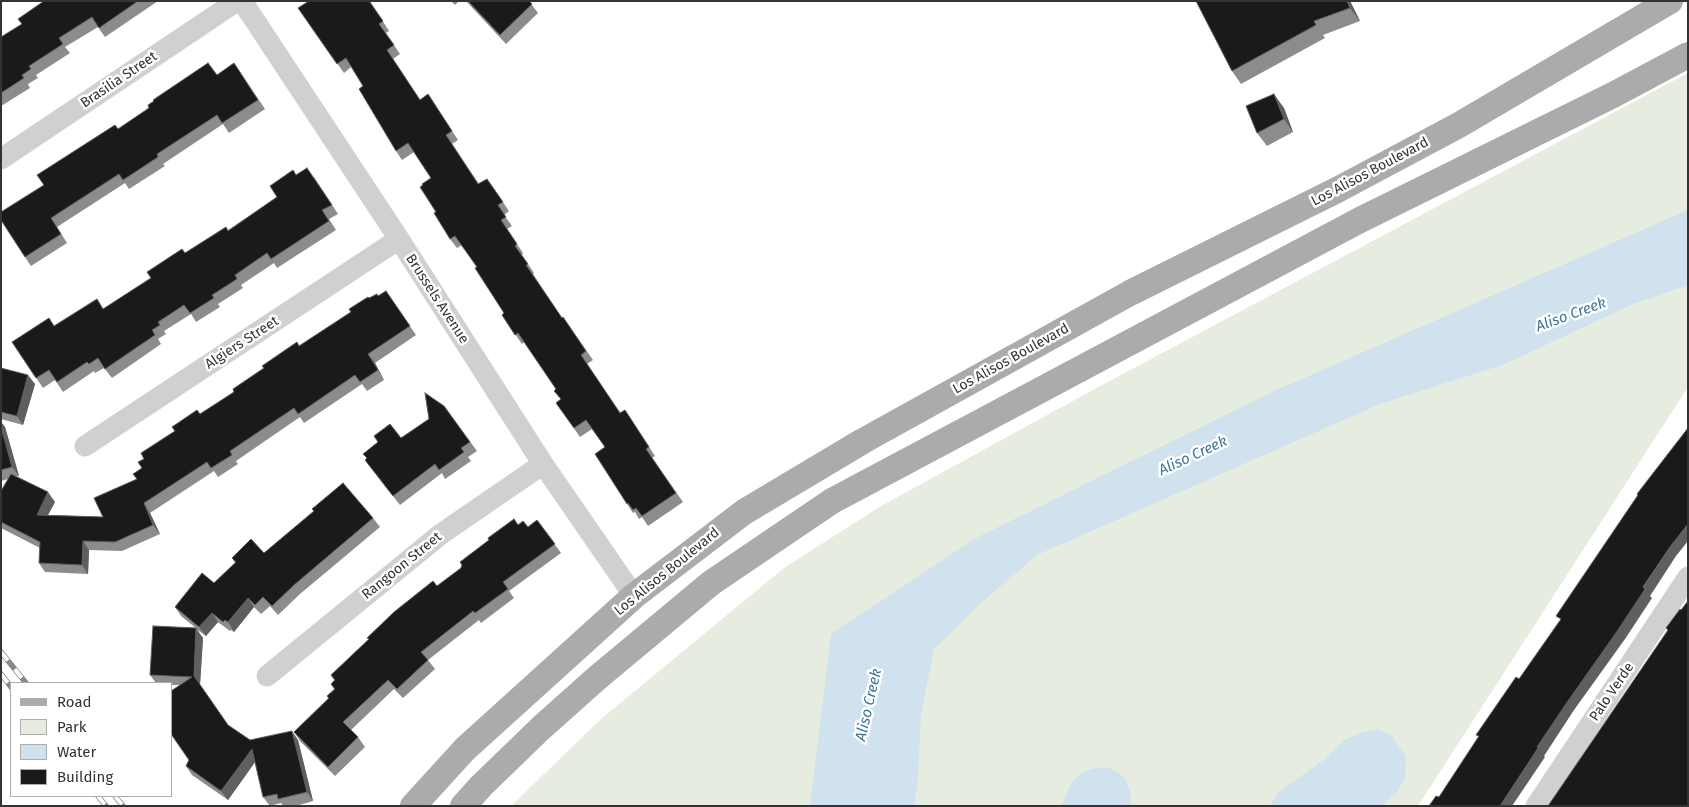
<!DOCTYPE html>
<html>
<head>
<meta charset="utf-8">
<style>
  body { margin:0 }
  #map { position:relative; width:1689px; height:807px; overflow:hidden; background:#fff; font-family:"Fira Sans",sans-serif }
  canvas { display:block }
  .frame { position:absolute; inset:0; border:2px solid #333; pointer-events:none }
  .legend { position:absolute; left:10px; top:682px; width:162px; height:115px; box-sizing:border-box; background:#fff; border:1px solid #adadad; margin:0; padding:6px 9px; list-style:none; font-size:15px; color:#333 }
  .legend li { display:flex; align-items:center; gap:10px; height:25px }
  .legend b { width:25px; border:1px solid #adadad }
</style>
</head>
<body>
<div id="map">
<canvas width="1689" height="807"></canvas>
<div class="frame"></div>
<ul class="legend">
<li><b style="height:6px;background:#ababab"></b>Road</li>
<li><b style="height:14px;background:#e6ecdf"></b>Park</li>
<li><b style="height:14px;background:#cfe2ee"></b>Water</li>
<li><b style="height:14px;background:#1a1a1a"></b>Building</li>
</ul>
</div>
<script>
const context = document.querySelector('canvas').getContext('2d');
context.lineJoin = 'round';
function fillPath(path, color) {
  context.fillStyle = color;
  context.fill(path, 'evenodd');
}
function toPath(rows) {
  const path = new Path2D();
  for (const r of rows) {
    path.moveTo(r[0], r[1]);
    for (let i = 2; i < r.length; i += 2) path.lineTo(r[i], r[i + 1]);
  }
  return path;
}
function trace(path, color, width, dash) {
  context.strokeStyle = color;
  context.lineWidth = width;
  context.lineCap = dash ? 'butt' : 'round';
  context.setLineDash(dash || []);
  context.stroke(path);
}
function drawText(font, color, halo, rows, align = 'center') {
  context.font = font + ' "Fira Sans",sans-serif';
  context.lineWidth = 5;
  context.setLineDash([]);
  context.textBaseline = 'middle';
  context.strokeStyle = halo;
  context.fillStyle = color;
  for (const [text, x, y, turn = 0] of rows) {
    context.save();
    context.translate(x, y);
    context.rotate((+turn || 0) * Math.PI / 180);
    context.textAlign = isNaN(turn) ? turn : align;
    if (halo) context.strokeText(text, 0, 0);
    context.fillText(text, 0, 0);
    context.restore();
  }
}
const green = toPath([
  [1688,73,1688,387,1418,806,511,806,601,719,784,568,881,506,1091,391]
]);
const water = toPath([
  [1688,210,1688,285,1633,304,1505,364,1380,404,1037,555,980,604,934,649,921,715,918,780,914,806,810,806,831,634,976,538,1272,392],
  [1377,729,1391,735,1404,753,1406,761,1405,777,1397,792,1382,806,1270,806,1279,792,1325,759,1343,741,1360,733],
  [1105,767,1116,771,1125,779,1130,790,1131,806,1061,806,1072,782,1079,775,1091,769]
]);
const minor = toPath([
  [242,1,399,239,543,464,634,596],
  [1,159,237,1],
  [85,446,399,239],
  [267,676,441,534,543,464],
  [1536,806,1688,577]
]);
const major = toPath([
  [413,806,465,749,634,596,744,512,863,441,1130,293,1339,189,1459,125,1670,1],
  [463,806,481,786,541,728,597,678,711,583,832,501,1360,220,1613,95,1688,55]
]);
const rail = toPath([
  [1,652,26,683],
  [1,674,11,687],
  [98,796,106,806],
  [115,796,123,806]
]);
const wall = toPath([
  [44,1,158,1,105,37,98,27,65,47,70,53,36,75,38,78,28,84,30,88,1,106,1,37,22,24],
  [370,1,389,31,386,33,400,54,393,59,420,100,428,94,458,140,452,144,479,184,487,179,509,211,504,215,512,226,507,229,523,253,522,255,534,273,533,274,562,318,563,317,593,360,587,364,620,413,625,410,655,456,652,458,683,502,648,526,642,517,639,519,635,512,633,513,627,504,605,447,592,429,580,437,556,403,561,399,556,389,524,342,522,344,502,315,504,313,477,267,462,245,457,248,450,239,436,212,431,178,414,152,402,160,396,151,363,86,351,67,344,73,298,8],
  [451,1,459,1,455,5],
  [466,1,529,1,538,13,506,44],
  [1196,1,1350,1,1360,21,1323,35,1325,38,1241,84,1232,71],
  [234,63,265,109,229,133,223,124,163,164,165,166,129,189,125,183,57,227,67,243,31,266,25,257,44,185,118,129,149,108,217,75],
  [1284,108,1293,132,1267,146,1257,133],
  [296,175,314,177,338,214,329,219,336,230,277,268,274,263,241,285,243,288,218,304,220,307,196,322,191,314,164,331,166,334,158,339,161,344,112,378,104,368,95,373,94,371,63,392,55,380,43,388,12,342,103,309,151,278,185,253,228,230,277,197],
  [386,291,416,335,375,363,384,380,367,391,362,384,304,423,300,417,236,461,238,464,218,477,214,471,150,513,160,534,122,551,89,550,88,574,45,572,39,563,40,548,1,528,1,491,8,479,1,481,1,422,5,427,19,476,16,476,55,502,48,515,103,517,137,479,142,468,144,459,200,414,234,392,299,346,351,312,369,298,378,296],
  [1,368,35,384,23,425,1,419],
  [444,406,477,451,468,457,471,461,445,479,442,473,400,505,365,460,401,438,429,419],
  [373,518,380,527,300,594,278,615,270,606,261,614,254,607,234,632,231,630,230,631,218,622,206,636,196,629,203,638,200,685,228,725,250,740,298,740,313,801,296,806,283,806,281,803,270,806,263,797,255,762,228,800,192,775,186,766,189,760,180,685,171,685,171,683,156,683,150,675,196,628,181,616,175,607,214,583,235,563,232,558,264,553],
  [537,520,561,553,509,591,514,598,481,623,479,620,428,660,435,669,403,698,394,689,351,730,358,737,365,747,335,776,300,741,294,732,328,699,327,696,334,689,331,684,334,680,331,675,437,586,461,568,489,540,518,525,528,527]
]);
const shadedWall = toPath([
  [1347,1,1350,1,1360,21,1350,8],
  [1274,94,1284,108,1293,132,1284,119],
  [368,354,375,363,384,380,378,370],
  [28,375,35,384,23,425,17,416],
  [1,422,5,427,19,476,12,467,1,427],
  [48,492,55,502,43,524,37,515],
  [144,503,150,513,160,534,153,525],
  [1688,524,1688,541,1676,556,1650,596,1652,598,1625,639,1574,710,1544,756,1545,757,1512,806,1500,806,1537,747,1670,547],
  [83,541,89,550,88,574,82,565],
  [248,598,254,607,234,632,228,622],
  [212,613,218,622,206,636,199,627],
  [196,628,203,638,200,685,194,676],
  [292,731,298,740,313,801,307,792],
  [252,749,258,758,228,800,221,791]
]);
const building = toPath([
  [44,1,138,1,99,28,92,17,59,38,63,44,29,66,31,69,22,75,24,78,1,93,1,37,22,24,18,19,44,1],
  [309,1,369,1,383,21,379,24,394,45,387,50,420,100,428,94,452,131,446,135,478,184,487,179,503,202,498,205,506,217,501,220,517,244,515,246,528,264,526,265,562,318,563,317,586,351,581,355,620,413,625,410,649,447,646,449,676,493,642,516,636,508,633,510,628,503,627,504,595,454,605,447,586,420,574,428,556,403,561,399,554,391,556,389,518,333,515,335,502,315,504,313,475,268,477,267,455,236,450,239,434,213,436,212,420,187,423,185,422,184,431,178,408,143,396,151,359,89,363,86,346,58,337,64,298,8,309,1],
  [468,1,529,1,532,4,500,35,468,1],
  [1196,1,1347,1,1350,8,1314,21,1316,25,1232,71,1196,1],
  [208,63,217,75,234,63,258,100,222,123,217,115,157,154,158,157,123,180,119,174,51,218,61,234,25,257,1,220,1,212,44,185,37,175,115,125,118,129,149,108,148,105,154,101,153,100,208,63],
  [1274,94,1284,119,1257,133,1246,106,1274,94],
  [307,168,332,205,322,210,329,221,271,259,267,253,235,275,237,279,212,295,214,298,190,313,184,305,158,322,160,325,152,330,155,335,105,369,98,358,89,364,87,362,57,382,49,370,36,378,12,342,49,318,54,326,97,299,103,309,151,278,147,272,182,249,185,253,226,227,228,231,277,197,270,186,293,170,296,175,307,168],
  [386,291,410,326,368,354,378,370,360,382,355,375,298,414,294,408,230,451,232,455,211,468,207,462,144,503,153,525,115,542,83,541,82,565,39,563,40,542,1,522,1,491,11,474,48,492,37,515,103,517,94,498,137,479,133,474,142,468,138,462,144,459,141,453,175,431,172,427,197,410,200,414,234,392,233,389,264,368,262,366,297,342,299,346,351,312,349,309,368,297,369,298,377,294,378,296,386,291],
  [1,368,28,375,17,416,1,412,1,368],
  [425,393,444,406,470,442,461,448,464,452,439,470,435,464,393,496,365,460,367,458,363,454,378,442,374,436,390,424,401,438,429,419,425,393],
  [1,427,12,467,1,470,1,427],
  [1688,428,1688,524,1670,547,1643,587,1645,589,1618,630,1568,701,1537,747,1538,748,1500,806,1429,806,1436,796,1439,797,1479,736,1476,735,1516,677,1519,679,1561,619,1556,616,1638,495,1637,494,1688,428],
  [343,483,373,518,294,585,272,606,263,597,255,605,248,598,228,622,225,620,223,622,212,613,199,627,175,607,202,573,214,583,236,562,232,558,251,539,264,553,314,511,312,509,343,483],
  [514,519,518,525,523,521,528,527,537,520,555,544,503,582,508,589,475,613,473,611,421,652,428,660,397,689,388,680,343,722,358,737,328,767,294,732,329,698,327,696,335,689,331,684,335,680,331,675,369,639,367,638,394,612,433,581,437,586,461,568,462,565,460,562,489,540,488,538,514,519],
  [1688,601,1688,806,1548,806,1668,630,1666,628,1680,609,1681,610,1688,601],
  [153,626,196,628,194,676,228,725,250,740,292,731,307,792,278,799,277,794,263,797,252,749,221,791,186,766,189,760,171,734,171,691,192,677,150,675,153,626]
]);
const streetNames = [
  ["Brasilia Street",119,80,-34],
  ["Los Alisos Boulevard",1370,172,-28],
  ["Brussels Avenue",437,299,57],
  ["Algiers Street",242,343,-33],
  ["Los Alisos Boulevard",1011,359,-29],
  ["Rangoon Street",402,566,-39],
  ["Los Alisos Boulevard",667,572,-39],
  ["Palo Verde",1612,692,-56]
];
const waterNames = [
  ["Aliso Creek",1571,315,-20],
  ["Aliso Creek",1193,456,-25],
  ["Aliso Creek",869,705,-77]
];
fillPath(green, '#e6ecdf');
fillPath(water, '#cfe2ee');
trace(minor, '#d0d0d0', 21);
trace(major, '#ababab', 26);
trace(rail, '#888', 5.5);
trace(rail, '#fff', 4, [11]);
fillPath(wall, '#8c8c8c');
fillPath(shadedWall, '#5f5f5f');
fillPath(building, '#1a1a1a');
trace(building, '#5f5f5f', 1);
drawText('14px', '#333', '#fff', streetNames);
drawText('italic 15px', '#3f7597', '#fff', waterNames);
</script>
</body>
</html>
